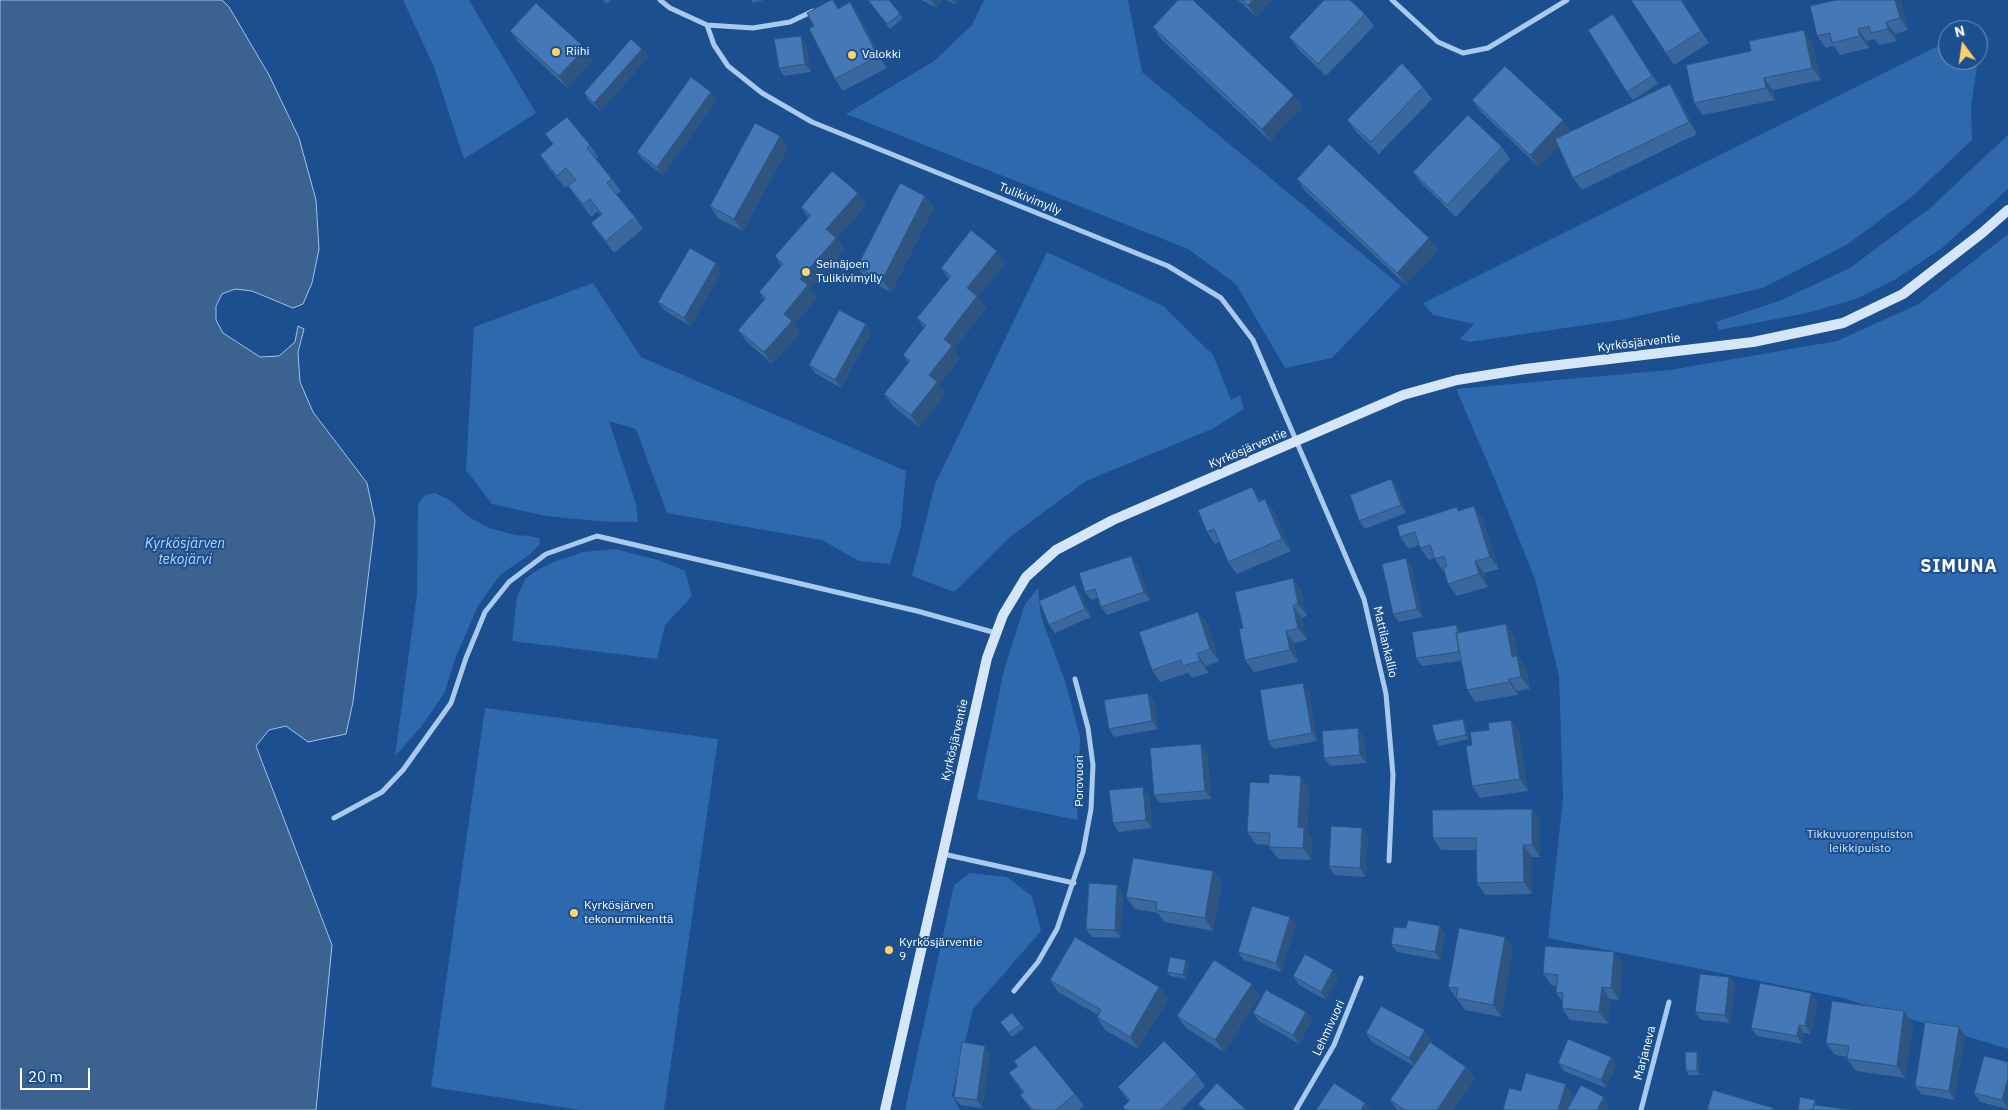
<!DOCTYPE html>
<html>
<head>
<meta charset="utf-8">
<style>
  body { margin:0 }
  #map { position:relative; width:2008px; height:1110px; overflow:hidden; background:#1b4f8f; font-family:"IBM Plex Sans",sans-serif }
  canvas { display:block }
  .north { position:absolute; left:1938px; top:20px; width:50px; height:50px; box-sizing:border-box; background:#1b4f8f; border:1px solid #7695bc; border-radius:50%; rotate:346deg; font-size:14px; font-weight:700; line-height:20px; text-align:center; color:#fff }
  .north::after { content:''; display:block; margin:auto; width:18px; height:22px; background:#ffd166; clip-path:polygon(50% 0,100% 100%,50% 72%,0 100%) }
  .scale { position:absolute; left:20px; top:1068px; width:70px; height:22px; box-sizing:border-box; border:2px solid #fff; border-top:0; padding-left:6px; font-size:15px; line-height:18px; white-space:nowrap; color:#fff; -webkit-text-stroke:4px #1b4f8f; paint-order:stroke }
</style>
</head>
<body>
<div id="map">
<canvas width="2008" height="1110"></canvas>
<div class="north">N</div>
<div class="scale">20 m</div>
</div>
<script>
const context = document.querySelector('canvas').getContext('2d');
context.lineJoin = 'round';
function fillPath(path, color) {
  context.fillStyle = color;
  context.fill(path, 'evenodd');
}
function toPath(rows) {
  const path = new Path2D();
  for (const r of rows) {
    path.moveTo(r[0], r[1]);
    for (let i = 2; i < r.length; i += 2) path.lineTo(r[i], r[i + 1]);
  }
  return path;
}
function trace(path, color, width, dash) {
  context.strokeStyle = color;
  context.lineWidth = width;
  context.lineCap = dash ? 'butt' : 'round';
  context.setLineDash(dash || []);
  context.stroke(path);
}
function drawText(font, color, halo, rows, align = 'center') {
  context.font = font + ' "IBM Plex Sans",sans-serif';
  context.lineWidth = 4;
  context.setLineDash([]);
  context.textBaseline = 'middle';
  context.strokeStyle = halo;
  context.fillStyle = color;
  for (const [text, x, y, turn = 0] of rows) {
    context.save();
    context.translate(x, y);
    context.rotate((+turn || 0) * Math.PI / 180);
    context.textAlign = isNaN(turn) ? turn : align;
    if (halo) context.strokeText(text, 0, 0);
    context.fillText(text, 0, 0);
    context.restore();
  }
}
const green = toPath([
  [403,0,469,0,536,113,464,159,434,67],
  [984,0,1128,0,1142,72,1401,286,1332,358,1285,368,1236,284,1188,249,846,114,934,61,972,25],
  [1948,41,1948,60,1978,60,1971,106,1972,140,1915,194,1848,244,1763,288,1620,320,1469,342,1460,339,1474,324,1433,315,1423,303],
  [2008,135,2008,189,1942,248,1896,279,1856,299,1807,313,1719,330,1716,322,1779,301,1850,268,1929,209],
  [2008,234,2008,1049,1843,998,1548,938,1563,798,1559,676,1535,579,1501,494,1456,389,1670,370,1837,341,1919,304],
  [1047,252,1163,306,1213,355,1231,400,1240,395,1244,409,1212,429,1086,481,1010,537,954,592,912,576,935,484],
  [593,283,641,357,906,471,901,526,890,564,859,561,822,540,667,513,636,429,609,421,636,504,638,522,609,522,546,516,492,504,466,470,474,327],
  [435,493,451,501,467,516,489,528,515,535,530,536,539,538,540,544,529,555,500,575,478,606,455,659,445,692,421,727,395,756,417,594,418,504,425,495],
  [615,549,658,560,685,571,692,596,665,625,657,659,512,641,517,597,526,578,541,568,556,561,583,552],
  [1038,588,1041,617,1065,681,1080,737,1077,820,977,799,1004,670,1025,604],
  [485,708,718,739,664,1110,581,1110,431,1087],
  [970,873,1007,877,1032,896,1041,931,973,1009,952,1095,960,1110,905,1110,954,885]
]);
const water = toPath([
  [0,0,222,0,229,7,269,75,299,138,316,200,319,249,312,283,303,304,293,308,252,291,235,289,222,294,216,306,216,320,223,333,260,357,279,356,295,342,298,326,304,329,298,352,300,382,313,412,367,483,375,521,353,702,346,734,308,742,286,726,269,730,256,746,332,945,316,1110,0,1110,0,0]
]);
const street = toPath([
  [660,0,670,8,707,25,753,28,790,22,813,11],
  [1392,0,1438,42,1463,53,1488,48,1567,0],
  [707,25,714,45,728,66,762,93,812,122,1168,266,1221,298,1253,340,1364,599,1386,694,1393,775,1389,861],
  [334,818,382,792,403,770,451,703,466,658,485,612,509,582,546,554,597,536,917,611,996,633],
  [943,854,1074,883],
  [1014,991,1038,962,1057,929,1083,852,1091,809,1093,765,1088,728,1075,679],
  [1296,1110,1334,1045,1361,978],
  [1641,1110,1669,1002]
]);
const secondary = toPath([
  [885,1110,987,658,1003,615,1026,577,1056,550,1113,520,1403,395,1457,380,1525,369,1753,342,1843,323,1903,294,1982,233,2008,210]
]);
const wall = toPath([
  [602,0,611,0,606,4],
  [751,0,764,0,753,3],
  [868,0,889,0,903,18,890,29],
  [921,0,941,0,937,8],
  [946,0,958,0,956,5],
  [1238,0,1272,0,1256,17],
  [1631,0,1681,0,1709,43,1674,65],
  [1836,0,1901,0,1908,30,1895,34,1897,41,1879,45,1875,39,1867,41,1869,48,1840,55,1834,46,1826,48,1817,36],
  [839,8,858,14,887,68,843,91,835,79,814,26],
  [1365,14,1374,26,1326,76,1298,49,1289,37],
  [1613,14,1658,84,1633,100,1627,92],
  [1153,27,1294,95,1303,107,1270,141,1161,39],
  [510,31,593,60,567,88,519,43],
  [1812,42,1821,80,1773,90,1775,100,1703,115,1694,103,1751,51],
  [806,44,811,72,784,76,779,68],
  [642,49,648,58,600,111,589,101,584,93],
  [1670,84,1678,96,1697,134,1582,190,1573,178,1558,146,1539,167,1481,112,1472,100,1570,132],
  [1423,87,1432,99,1379,154,1356,132,1347,120],
  [717,100,663,175,643,160,637,152],
  [545,134,590,145,598,157,596,159,612,179,621,191,616,195,635,217,643,229,614,253,600,235,591,223,601,215,598,211,591,217,568,186,565,188,548,167,540,155,553,144],
  [780,136,788,148,743,231,718,218,710,206],
  [1502,147,1510,159,1456,217,1422,184,1413,172],
  [1297,179,1438,250,1406,285,1305,191],
  [925,196,934,208,891,292,866,279,857,267],
  [866,205,837,238,844,250,810,289,817,298,794,324,800,333,772,364,747,342,738,330,764,300,759,292,781,266,775,256,808,218,801,207],
  [1005,263,978,297,986,308,954,349,960,358,939,385,945,394,919,427,893,406,884,394,908,363,903,355,924,328,917,318,949,279,941,268],
  [722,271,690,326,664,310,658,302],
  [866,324,871,333,841,388,815,373,809,365],
  [1391,479,1397,488,1406,513,1365,529,1359,521],
  [1252,487,1261,501,1274,511,1291,551,1237,574,1228,562,1220,542,1215,544,1207,532],
  [1459,511,1482,518,1499,569,1484,573,1488,587,1457,596,1448,584,1444,571,1443,571,1434,558,1429,560,1420,548,1419,545,1409,549,1400,537],
  [1131,556,1137,564,1150,600,1107,615,1101,607,1098,598,1091,600,1085,592],
  [1411,566,1423,617,1399,622,1393,614],
  [1301,590,1307,616,1302,618,1307,640,1294,643,1298,662,1254,672,1245,660,1243,628],
  [1081,593,1091,617,1055,633,1049,625],
  [1198,612,1207,624,1219,661,1206,666,1208,673,1192,678,1188,673,1160,682,1152,670],
  [1506,624,1514,636,1518,656,1526,668,1530,689,1517,691,1518,695,1475,702,1467,690,1461,661,1422,666,1416,658,1456,625,1461,632],
  [1309,691,1317,741,1274,749,1268,741],
  [1154,701,1158,729,1114,737,1109,729],
  [1463,719,1465,723,1469,739,1439,746,1436,741],
  [1511,720,1519,732,1528,791,1480,798,1472,786,1472,745],
  [1364,737,1366,763,1330,766,1324,758],
  [1207,752,1211,799,1160,803,1154,795],
  [1309,788,1307,832,1312,840,1311,860,1278,859,1269,847,1269,845,1256,844,1247,832],
  [1149,795,1152,828,1118,832,1113,823],
  [1532,809,1540,821,1540,857,1532,857,1532,894,1485,895,1477,883,1476,850,1441,850,1433,838],
  [1368,836,1365,877,1334,875,1329,866],
  [1213,871,1222,883,1213,931,1164,922,1158,913,1135,909,1126,897],
  [1117,885,1123,893,1120,938,1092,937,1086,929],
  [1290,917,1296,925,1281,972,1244,960,1238,952],
  [1445,934,1440,960,1397,952,1391,944],
  [1513,949,1501,1017,1465,1010,1448,987],
  [1614,952,1623,964,1619,1000,1610,999,1608,1024,1570,1020,1562,1008,1562,1001,1556,992,1557,986,1551,985,1543,973],
  [1189,964,1186,979,1170,976,1167,972],
  [1293,976,1338,978,1326,1000,1299,985],
  [1729,977,1735,985,1730,1023,1701,1020,1695,1012],
  [1050,980,1159,987,1168,999,1138,1049,1105,1030,1097,1017,1098,1015,1058,992],
  [1260,996,1224,1052,1186,1028,1177,1016],
  [1817,1001,1811,1034,1804,1033,1802,1044,1757,1036,1751,1028],
  [1306,1012,1312,1020,1299,1044,1259,1021,1253,1013],
  [1012,1013,1024,1028,1012,1037,1000,1022],
  [1913,1023,1905,1078,1856,1071,1847,1059,1848,1057,1835,1055,1826,1043],
  [1366,1033,1430,1038,1418,1061,1466,1067,1475,1079,1453,1110,1397,1110,1390,1100,1414,1066,1372,1042],
  [1965,1035,1954,1100,1921,1094,1915,1086],
  [985,1046,990,1054,982,1108,960,1105,954,1097],
  [1700,1056,1700,1075,1689,1075,1686,1071],
  [1611,1057,1616,1065,1606,1088,1564,1071,1558,1063],
  [1014,1061,1075,1094,1084,1106,1079,1110,1031,1110,1020,1095,1023,1093,1009,1073,1017,1066],
  [2008,1062,2008,1109,1980,1102,1974,1093],
  [1197,1074,1205,1086,1181,1110,1125,1110,1123,1107,1129,1102,1118,1087]
]);
const shadedWall = toPath([
  [931,0,941,0,937,8],
  [952,0,958,0,956,5],
  [1253,0,1272,0,1256,17,1248,5],
  [1895,0,1901,0,1908,30,1900,18],
  [850,2,858,14,887,68,878,56],
  [1886,22,1895,34,1897,41,1888,29],
  [1858,29,1867,41,1869,48,1860,36],
  [1804,30,1812,42,1821,80,1812,68],
  [801,36,806,44,811,72,805,64],
  [585,48,593,60,567,88,559,76],
  [642,49,648,58,600,111,594,103],
  [1764,78,1773,90,1775,100,1766,88],
  [1670,84,1678,96,1697,134,1689,122],
  [711,92,717,100,663,175,657,167],
  [1294,95,1303,107,1270,141,1262,129],
  [1563,120,1571,132,1539,167,1530,155],
  [780,136,788,148,743,231,734,219],
  [858,193,866,205,837,238,844,250,810,289,817,298,794,324,800,333,772,364,764,352,800,279,826,229],
  [925,196,934,208,891,292,882,280],
  [1429,238,1438,250,1406,285,1397,273],
  [997,251,1005,263,978,297,986,308,954,349,960,358,939,385,945,394,919,427,911,415,944,339,967,288],
  [716,263,722,271,690,326,684,318],
  [866,324,871,333,841,388,835,380],
  [1391,479,1397,488,1406,513,1401,505],
  [1252,487,1261,499,1267,514,1259,502],
  [1265,499,1274,511,1291,551,1282,539],
  [1474,506,1482,518,1499,569,1490,557],
  [1131,556,1137,564,1150,600,1144,592],
  [1406,558,1411,566,1423,617,1417,609],
  [1475,561,1484,573,1488,587,1479,574],
  [1293,578,1301,590,1307,616,1298,604],
  [1075,585,1081,593,1091,617,1085,609],
  [1293,606,1302,618,1307,640,1298,628],
  [1198,612,1207,624,1219,661,1210,649],
  [1506,624,1514,636,1518,656,1526,668,1530,689,1521,677,1512,657],
  [1456,625,1462,634,1460,652],
  [1286,631,1294,643,1298,662,1290,650],
  [1197,654,1206,666,1208,673,1200,661],
  [1509,679,1517,691,1518,695,1509,682],
  [1303,683,1309,691,1317,741,1312,733],
  [1148,693,1154,701,1158,729,1152,721],
  [1463,719,1465,723,1469,739,1466,735],
  [1511,720,1519,732,1528,791,1520,779],
  [1358,728,1364,737,1366,763,1360,755],
  [1201,744,1207,752,1211,799,1205,791],
  [1301,776,1309,788,1307,832,1312,840,1311,860,1303,848,1298,827],
  [1143,787,1149,795,1152,828,1146,820],
  [1532,809,1540,821,1540,857,1532,845],
  [1362,828,1368,836,1365,877,1360,868],
  [1523,845,1532,857,1532,894,1524,882],
  [1213,871,1222,883,1213,931,1205,918],
  [1117,885,1123,893,1120,938,1115,930],
  [1290,917,1296,925,1281,972,1276,963],
  [1440,926,1445,934,1440,960,1435,952],
  [1505,937,1513,949,1501,1017,1493,1005],
  [1614,952,1623,964,1619,1000,1611,988],
  [1186,960,1189,964,1186,979,1183,975],
  [1333,970,1338,978,1326,1000,1321,992],
  [1729,977,1735,985,1730,1023,1725,1015],
  [1252,984,1260,996,1224,1052,1215,1040],
  [1159,987,1168,999,1138,1049,1130,1037],
  [1602,987,1610,999,1608,1024,1599,1012],
  [1811,993,1817,1001,1811,1034,1805,1026],
  [1904,1011,1913,1023,1905,1078,1897,1066],
  [1306,1012,1312,1020,1299,1044,1293,1035],
  [1799,1025,1804,1033,1802,1044,1797,1036],
  [1959,1027,1965,1035,1954,1100,1949,1091],
  [1425,1030,1430,1038,1415,1066,1409,1058],
  [985,1046,990,1054,982,1108,977,1100],
  [1697,1052,1700,1056,1700,1075,1697,1071],
  [1611,1057,1616,1065,1606,1088,1601,1080],
  [1466,1067,1475,1079,1453,1110,1437,1110],
  [2008,1078,2008,1108,2002,1100],
  [1566,1084,1574,1096,1570,1110,1558,1110],
  [1604,1097,1609,1105,1607,1110,1597,1110],
  [1815,1100,1818,1104,1817,1110,1813,1110],
  [1365,1103,1370,1110,1361,1110]
]);
const building = toPath([
  [831,0,833,0,838,9,850,2,878,56,835,79,809,29,814,26,807,13,831,0],
  [868,0,889,0,900,14,887,24,868,0],
  [1178,0,1193,0,1294,95,1262,129,1153,27,1178,0],
  [1242,0,1253,0,1248,5,1242,0],
  [1324,0,1350,0,1365,14,1318,64,1289,37,1324,0],
  [1631,0,1681,0,1701,31,1666,53,1631,0],
  [1836,0,1895,0,1900,18,1886,22,1888,29,1871,33,1869,26,1858,29,1860,36,1832,43,1830,33,1817,36,1810,6,1836,0],
  [536,3,585,48,559,76,510,31,536,3],
  [1613,14,1652,76,1627,92,1588,30,1613,14],
  [1804,30,1812,68,1764,78,1766,88,1694,103,1686,65,1751,51,1749,41,1804,30],
  [801,36,805,64,779,68,774,39,801,36],
  [631,39,642,49,594,103,584,93,631,39],
  [1402,63,1423,87,1371,142,1347,120,1402,63],
  [1505,66,1563,120,1530,155,1472,100,1505,66],
  [691,77,711,92,657,167,637,152,691,77],
  [1670,84,1689,122,1573,178,1555,139,1670,84],
  [1468,115,1502,147,1447,205,1413,172,1468,115],
  [567,117,590,145,587,148,612,179,607,183,635,217,606,241,591,223,602,214,590,199,583,204,568,186,576,180,566,168,557,176,540,155,553,144,545,134,567,117],
  [755,123,780,136,734,219,710,206,755,123],
  [1329,144,1429,238,1397,273,1297,179,1329,144],
  [832,171,858,193,826,229,836,238,800,279,808,285,784,314,792,321,764,352,738,330,766,298,759,292,783,264,775,256,811,215,801,207,832,171],
  [900,183,925,196,882,280,857,267,900,183],
  [971,230,997,251,967,288,977,296,944,339,952,346,929,375,937,382,911,415,884,394,910,361,903,355,926,325,917,318,951,276,941,268,971,230],
  [690,248,716,263,684,318,658,302,690,248],
  [839,310,866,324,835,380,809,365,839,310],
  [1391,479,1401,505,1359,521,1350,495,1391,479],
  [1252,487,1259,502,1265,499,1282,539,1228,562,1214,529,1207,532,1198,510,1252,487],
  [1474,506,1490,557,1475,561,1479,574,1448,584,1443,567,1447,566,1444,556,1435,559,1430,545,1420,548,1415,532,1400,537,1397,526,1457,507,1458,511,1474,506],
  [1131,556,1144,592,1101,607,1095,589,1085,592,1079,573,1131,556],
  [1406,558,1417,609,1393,614,1382,564,1406,558],
  [1293,578,1298,604,1293,606,1298,628,1286,631,1290,650,1245,660,1239,629,1243,628,1235,592,1293,578],
  [1075,585,1085,609,1049,625,1039,601,1075,585],
  [1198,612,1210,649,1197,654,1200,661,1183,666,1181,660,1152,670,1139,632,1198,612],
  [1506,624,1512,657,1517,656,1521,677,1509,679,1509,682,1467,690,1456,633,1506,624],
  [1456,625,1458,633,1456,633,1459,652,1416,658,1412,632,1456,625],
  [1303,683,1312,733,1268,741,1260,690,1303,683],
  [1148,693,1152,721,1109,729,1104,700,1148,693],
  [1463,719,1466,735,1436,741,1432,725,1463,719],
  [1511,720,1520,779,1472,786,1466,746,1472,745,1470,732,1489,730,1488,723,1511,720],
  [1358,728,1360,755,1324,758,1322,731,1358,728],
  [1201,744,1205,791,1154,795,1150,748,1201,744],
  [1269,774,1301,776,1298,827,1304,828,1303,848,1269,847,1270,833,1247,832,1250,782,1269,783,1269,774],
  [1143,787,1146,820,1113,823,1109,790,1143,787],
  [1532,809,1532,845,1523,845,1524,882,1477,883,1476,838,1433,838,1432,810,1532,809],
  [1331,826,1362,828,1360,868,1329,866,1331,826],
  [1133,858,1213,871,1205,918,1156,910,1157,902,1126,897,1133,858],
  [1089,883,1117,885,1115,930,1086,929,1089,883],
  [1252,906,1290,917,1276,963,1238,952,1252,906],
  [1408,920,1440,926,1435,952,1391,944,1394,927,1406,928,1408,920],
  [1459,928,1505,937,1493,1005,1456,998,1458,988,1448,987,1459,928],
  [1075,937,1159,987,1130,1037,1097,1017,1101,1010,1050,980,1075,937],
  [1545,946,1614,952,1611,988,1602,987,1599,1012,1562,1008,1563,993,1556,992,1558,975,1543,973,1545,946],
  [1305,954,1333,970,1321,992,1293,976,1305,954],
  [1170,957,1186,960,1183,975,1167,972,1170,957],
  [1214,960,1252,984,1215,1040,1177,1016,1214,960],
  [1700,974,1729,977,1725,1015,1695,1012,1700,974],
  [1760,983,1811,993,1805,1026,1799,1025,1797,1036,1751,1028,1760,983],
  [1266,990,1306,1012,1293,1035,1253,1013,1266,990],
  [1832,1001,1904,1011,1897,1066,1847,1059,1849,1046,1826,1043,1832,1001],
  [1381,1006,1425,1030,1409,1058,1366,1033,1381,1006],
  [1012,1013,1021,1024,1009,1033,1000,1022,1012,1013],
  [1925,1022,1959,1027,1949,1091,1915,1086,1925,1022],
  [1568,1039,1611,1057,1601,1080,1558,1063,1568,1039],
  [1164,1041,1197,1074,1161,1110,1126,1110,1123,1107,1130,1100,1118,1087,1164,1041],
  [962,1042,985,1046,977,1100,954,1097,962,1042],
  [1430,1042,1466,1067,1437,1110,1405,1110,1390,1100,1430,1042],
  [1035,1045,1075,1094,1056,1110,1033,1110,1020,1095,1024,1092,1009,1073,1018,1066,1014,1061,1035,1045],
  [1685,1052,1697,1052,1697,1071,1686,1071,1685,1052],
  [1984,1056,2008,1062,2008,1078,2002,1100,1974,1093,1984,1056],
  [1526,1073,1566,1084,1558,1110,1503,1110,1509,1088,1521,1091,1526,1073],
  [1217,1083,1245,1109,1244,1110,1205,1110,1198,1104,1217,1083],
  [1334,1083,1365,1103,1361,1110,1316,1110,1334,1083],
  [1581,1085,1604,1097,1597,1110,1567,1110,1581,1085],
  [1713,1090,1773,1108,1773,1110,1707,1110,1713,1090],
  [1800,1097,1815,1100,1813,1110,1798,1110,1800,1097],
  [1814,1105,1853,1110,1813,1110,1814,1105]
]);
const markers = [
  [556,52,5,"#ffd166"],
  [852,55,5,"#ffd166"],
  [806,272,5,"#ffd166"],
  [574,913,5,"#ffd166"],
  [889,950,5,"#ffd166"]
];
const poiNames = [
  ["Riihi",566,52],
  ["Valokki",862,55],
  ["Seinäjoen",816,265],
  ["Tulikivimylly",816,279],
  ["Kyrkösjärven",584,906],
  ["tekonurmikenttä",584,920],
  ["Kyrkösjärventie",899,943],
  ["9",899,957]
];
const streetNames = [
  ["Tulikivimylly",1030,199,22],
  ["Kyrkösjärventie",1639,343,-7],
  ["Kyrkösjärventie",1248,449,-23],
  ["Mattilankallio",1385,642,77],
  ["Kyrkösjärventie",955,740,-77],
  ["Porovuori",1080,781,-90],
  ["Lehmivuori",1329,1028,-65],
  ["Marjaneva",1645,1053,-75]
];
const parkNames = [
  ["Tikkuvuorenpuiston",1860,835],
  ["leikkipuisto",1860,849]
];
const waterNames = [
  ["Kyrkösjärven",185,544],
  ["tekojärvi",185,560]
];
const districtNames = [
  ["SIMUNA",1959,567]
];
fillPath(green, '#2e69ad');
fillPath(water, '#3c6290');
trace(water, '#9cc4f0', 1);
trace(street, '#a9c9ee', 5);
trace(secondary, '#d6e6fa', 10);
fillPath(wall, '#3a679d');
fillPath(shadedWall, '#305480');
fillPath(building, '#4478b7');
trace(building, '#305480', 1);
for (const [x, y, r, color] of markers) {
  const dot = new Path2D();
  dot.arc(x, y, r, 0, 2 * Math.PI);
  context.fillStyle = color;
  context.fill(dot);
  trace(dot, '#1b4f8f', 2);
}
drawText('12px', '#fff', '#1b4f8f', poiNames, 'left');
drawText('12px', '#fff', '#1b4f8f', streetNames);
drawText('12px', '#cfe3fa', '#1b4f8f', parkNames);
drawText('italic 14px', '#b5d3f5', '#1b4f8f', waterNames);
context.letterSpacing = '1px';
drawText('bold 18px', '#fff', '#1b4f8f', districtNames);
context.letterSpacing = '0px';
</script>
</body>
</html>
